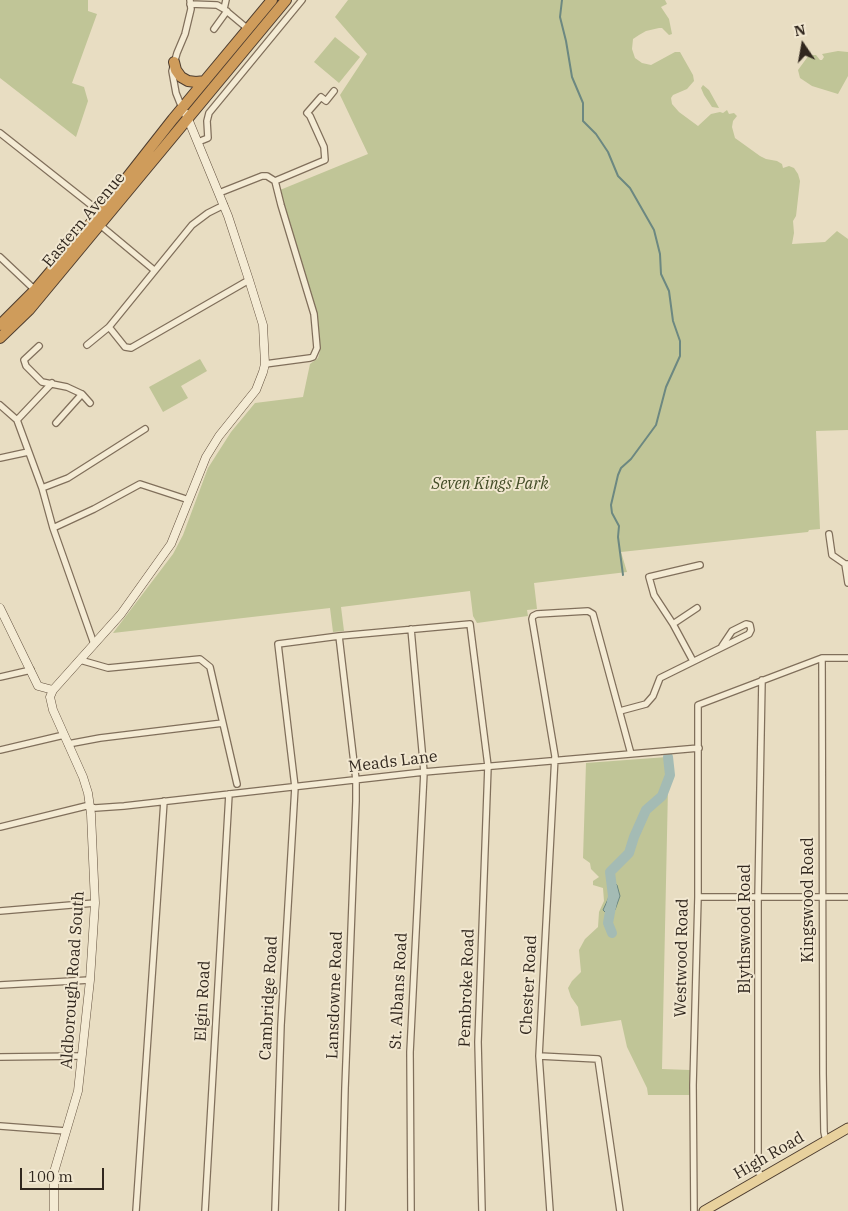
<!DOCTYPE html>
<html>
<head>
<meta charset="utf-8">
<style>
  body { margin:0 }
  #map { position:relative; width:848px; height:1211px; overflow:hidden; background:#e8ddc2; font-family:"IBM Plex Serif",serif }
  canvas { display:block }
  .north { position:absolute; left:778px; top:20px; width:50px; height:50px; -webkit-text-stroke:4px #f1e7d0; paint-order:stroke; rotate:348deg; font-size:14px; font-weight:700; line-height:20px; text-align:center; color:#31271e }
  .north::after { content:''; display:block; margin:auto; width:18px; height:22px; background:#31271e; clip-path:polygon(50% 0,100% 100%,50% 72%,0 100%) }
  .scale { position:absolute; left:20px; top:1168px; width:84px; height:22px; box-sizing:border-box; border:2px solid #31271e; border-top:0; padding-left:6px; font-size:15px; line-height:18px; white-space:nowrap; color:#31271e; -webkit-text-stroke:4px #f1e7d0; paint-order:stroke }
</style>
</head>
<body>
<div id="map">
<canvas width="848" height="1211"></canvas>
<div class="north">N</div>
<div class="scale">100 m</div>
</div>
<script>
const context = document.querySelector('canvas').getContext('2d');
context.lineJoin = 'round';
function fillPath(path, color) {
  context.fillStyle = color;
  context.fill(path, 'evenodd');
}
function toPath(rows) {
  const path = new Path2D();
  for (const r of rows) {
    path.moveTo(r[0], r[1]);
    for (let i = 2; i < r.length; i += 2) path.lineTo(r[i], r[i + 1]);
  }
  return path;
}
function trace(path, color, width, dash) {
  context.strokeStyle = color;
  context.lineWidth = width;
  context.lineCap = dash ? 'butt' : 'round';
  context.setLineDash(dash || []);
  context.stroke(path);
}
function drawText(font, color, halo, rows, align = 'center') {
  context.font = font + ' "IBM Plex Serif",serif';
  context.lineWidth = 4;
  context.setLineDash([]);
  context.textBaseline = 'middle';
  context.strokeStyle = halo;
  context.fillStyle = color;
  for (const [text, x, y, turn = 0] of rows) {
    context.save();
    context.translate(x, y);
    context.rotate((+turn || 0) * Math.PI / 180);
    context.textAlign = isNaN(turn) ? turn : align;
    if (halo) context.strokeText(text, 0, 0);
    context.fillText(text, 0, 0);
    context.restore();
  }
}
const green = toPath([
  [0,0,88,0,88,11,97,14,72,83,84,87,88,101,76,137,0,78],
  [348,0,665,0,667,4,661,7,669,19,672,34,669,35,662,28,659,28,646,31,639,35,633,39,632,49,635,58,642,63,651,65,675,52,680,52,693,75,694,81,687,89,673,95,671,98,672,104,679,112,698,126,711,114,720,112,723,113,727,110,729,114,734,113,737,116,733,121,732,127,735,138,760,156,766,159,777,161,782,164,783,168,789,166,794,168,798,174,800,181,796,216,793,221,794,233,792,244,825,242,837,231,848,239,848,430,816,431,820,529,809,530,808,532,621,552,627,572,534,583,537,609,527,610,528,616,477,623,473,616,470,591,341,607,344,631,333,632,330,608,113,633,173,554,183,535,208,468,231,432,255,403,303,397,310,364,318,358,320,351,317,312,280,190,368,154,340,95,367,54,335,17],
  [335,37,360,57,339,83,314,62],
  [838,51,848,52,848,76,838,94,812,86,800,78,798,70,809,55,816,55,820,60,822,60,824,57,822,54],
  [703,85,709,90,719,108,712,107,704,95,701,88],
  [200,359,207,371,181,386,188,398,163,412,149,387],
  [667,757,668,788,662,1069,690,1070,690,1095,648,1095,647,1088,627,1047,621,1020,581,1026,578,1007,571,997,568,988,572,981,581,972,579,950,585,939,598,927,599,912,604,901,603,888,593,885,593,881,599,877,591,869,590,863,583,858,586,763]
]);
const water = toPath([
  [614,882,617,885,620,896,615,910,606,913,603,910,609,897,609,884,614,882]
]);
const stream = toPath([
  [562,0,560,17,566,41,572,77,583,103,583,121,596,134,608,152,618,176,630,188,654,230,660,254,661,274,669,291,673,321,680,341,680,356,666,387,656,425,631,459,621,468,618,475,611,505,612,513,619,526,618,537,623,575]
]);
const river = toPath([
  [612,933,608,923,613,896,610,872,629,853,634,837,646,810,662,796,670,775,668,757]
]);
const street = toPath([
  [190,4,217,5,224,9,248,29],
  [224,9,226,0],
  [214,29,227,11],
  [182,108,176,93,172,71,177,53,185,34,191,9,190,0],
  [0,133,100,212],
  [198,142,208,138,207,121,209,113,302,0],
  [275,181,325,160,324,147,310,116,307,113,321,97,326,101,334,91],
  [219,193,262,176,267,176,275,181],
  [100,225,154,270],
  [0,257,35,290],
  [109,327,125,347,131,348,249,280],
  [87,345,109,327,192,225,208,213,224,205],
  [39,346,24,360,26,366,42,382,67,387,82,394,90,403],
  [265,364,310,358,313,357,317,348,314,314,281,205,275,181],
  [0,405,17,420,42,488,53,528,94,644],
  [17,420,52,383],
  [56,423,82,394],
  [0,458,28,452],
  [42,488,68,478,145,429],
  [53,528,94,509,140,484,189,500],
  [829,534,832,555,845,564],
  [848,564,845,564,848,583],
  [673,624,697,608],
  [339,636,356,780,356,801,345,1088,342,1211],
  [822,658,823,1074,824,1132,826,1141],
  [80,660,108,668,200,659,210,667,237,784],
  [693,661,673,624,654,595,649,577,700,565],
  [0,677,31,670],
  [620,711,646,704,653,696,660,678,749,634,751,630,750,625,746,624,732,631,722,646],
  [68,744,100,738,223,723],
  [0,750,64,735],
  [0,827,86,806,95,808,124,806,424,772,699,748],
  [698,897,848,897],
  [0,911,95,903],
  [0,985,90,980],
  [539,1056,598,1059,620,1211],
  [0,1057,82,1056],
  [0,1126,66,1131],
  [762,1177,758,1171,758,897,762,680],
  [136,1211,164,801],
  [205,1211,229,794],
  [275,1211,281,1025,295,787,278,644,339,636,470,624,488,766,478,1042,482,1211],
  [411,1211,410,1052,424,772,411,629],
  [550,1211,539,1056,555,756,532,619,533,616,537,614,588,611,593,614,631,754],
  [694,1211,693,1085,698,897,698,705,822,658,848,658]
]);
const secondary = toPath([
  [0,608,38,686,53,690],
  [54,1211,54,1172,78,1091,90,980,95,903,91,814,88,793,83,777,53,710,50,697,53,690,121,614,171,544,206,457,219,436,256,390,263,372,265,364,263,325,249,280,228,216,186,114]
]);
const primary = toPath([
  [704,1211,848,1128]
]);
const highway = toPath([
  [174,62,176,70,181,77,188,81,196,82,205,81],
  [0,325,35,290,63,257,100,212,173,119,272,0],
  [0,338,29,310,286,0]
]);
const streetNames = [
  ["Eastern Avenue",84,220,-50],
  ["Meads Lane",393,762,-7],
  ["Kingswood Road",808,900,-90],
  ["Blythswood Road",745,929,-90],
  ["Westwood Road",682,958,-89],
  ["Aldborough Road South",73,980,-86],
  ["Chester Road",529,985,-87],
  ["Pembroke Road",467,988,-88],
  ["St. Albans Road",399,991,-87],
  ["Lansdowne Road",335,995,-88],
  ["Cambridge Road",269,998,-87],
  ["Elgin Road",203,1001,-87],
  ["High Road",769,1156,-30]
];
const parkNames = [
  ["Seven Kings Park",490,484]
];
fillPath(green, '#c0c597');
fillPath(water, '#a4bbb4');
trace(water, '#6c8881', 1);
trace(stream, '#6c8881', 2);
trace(river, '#a4bbb4', 10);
trace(street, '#806f5b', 8);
trace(secondary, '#62503e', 9);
trace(primary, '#4e3d2f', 11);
trace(highway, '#4e3d2f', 12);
trace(street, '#f4ebd4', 5.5);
trace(secondary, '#f4ebd4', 8);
trace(primary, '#e8d19d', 9);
trace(highway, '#cf9c5b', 10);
drawText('16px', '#31271e', '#f1e7d0', streetNames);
drawText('italic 16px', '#424c26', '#f1e7d0', parkNames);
</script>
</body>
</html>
